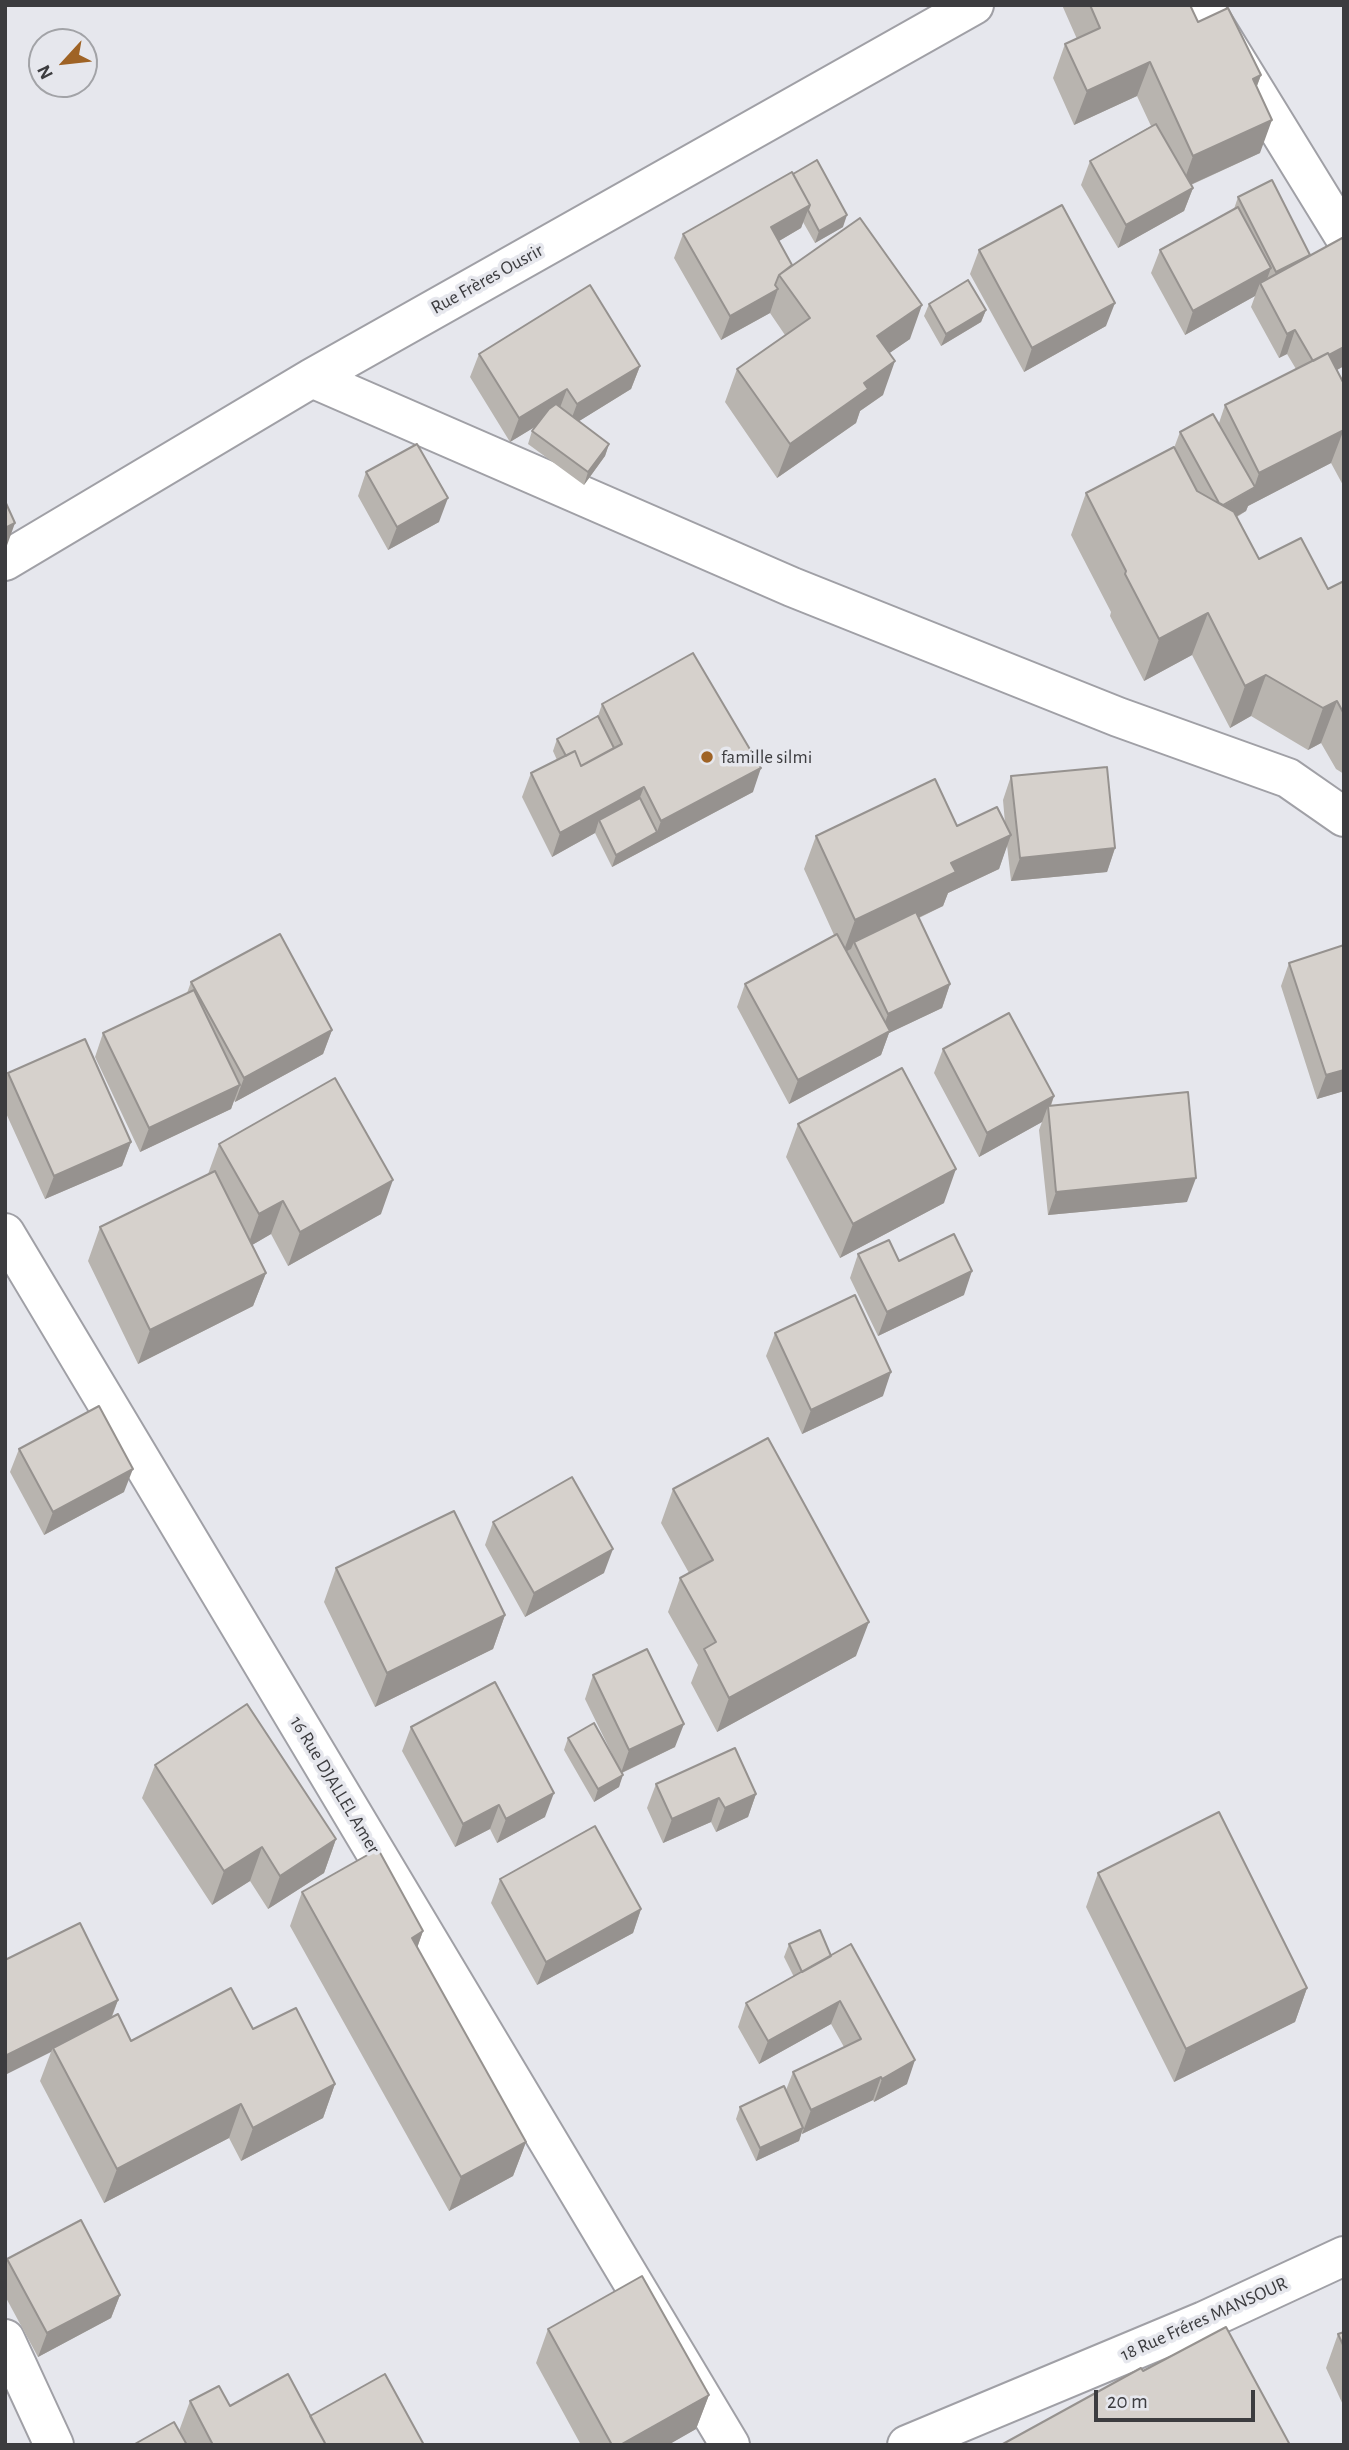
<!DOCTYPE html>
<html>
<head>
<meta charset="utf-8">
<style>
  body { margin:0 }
  #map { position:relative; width:1349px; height:2450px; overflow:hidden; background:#e6e7ed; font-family:"Alegreya Sans",sans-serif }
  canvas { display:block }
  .frame { position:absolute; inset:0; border:7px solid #3c3c3f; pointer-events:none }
  .north { position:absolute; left:28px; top:28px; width:70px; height:70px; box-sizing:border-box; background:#e6e7ed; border:2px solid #a2a3a7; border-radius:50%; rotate:243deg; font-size:19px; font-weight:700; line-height:28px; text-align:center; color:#3c3c3f }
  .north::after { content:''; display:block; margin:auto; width:24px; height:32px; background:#9f6325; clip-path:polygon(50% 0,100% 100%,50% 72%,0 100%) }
  .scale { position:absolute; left:1094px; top:2390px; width:161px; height:32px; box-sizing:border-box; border:4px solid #3c3c3f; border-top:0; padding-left:9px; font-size:21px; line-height:24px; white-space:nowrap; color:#3c3c3f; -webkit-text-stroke:5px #e6e7ed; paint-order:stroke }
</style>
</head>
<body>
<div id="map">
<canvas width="1349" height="2450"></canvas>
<div class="frame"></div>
<div class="north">N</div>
<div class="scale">20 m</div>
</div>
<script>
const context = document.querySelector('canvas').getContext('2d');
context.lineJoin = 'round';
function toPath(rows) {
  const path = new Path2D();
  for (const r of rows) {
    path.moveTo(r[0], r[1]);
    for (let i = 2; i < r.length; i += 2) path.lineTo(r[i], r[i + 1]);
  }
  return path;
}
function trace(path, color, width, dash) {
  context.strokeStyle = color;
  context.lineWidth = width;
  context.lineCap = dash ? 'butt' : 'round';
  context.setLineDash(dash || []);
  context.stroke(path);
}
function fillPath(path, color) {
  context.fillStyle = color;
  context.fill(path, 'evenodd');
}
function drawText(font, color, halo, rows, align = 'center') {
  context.font = font + ' "Alegreya Sans",sans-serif';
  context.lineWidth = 7;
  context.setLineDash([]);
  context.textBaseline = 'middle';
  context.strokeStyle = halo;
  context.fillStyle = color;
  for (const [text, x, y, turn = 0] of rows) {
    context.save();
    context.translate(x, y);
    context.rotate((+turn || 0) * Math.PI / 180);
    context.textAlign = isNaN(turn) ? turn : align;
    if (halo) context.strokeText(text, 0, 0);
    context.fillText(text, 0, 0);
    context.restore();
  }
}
const minor = toPath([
  [1202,5,1344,236],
  [312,378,792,587,1118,717,1288,778,1344,817],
  [5,561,312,378,974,5],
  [5,1233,730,2445],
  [5,2339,54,2445],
  [907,2445,1204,2321,1344,2256]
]);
const wall = toPath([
  [1062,5,1190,5,1198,22,1261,75,1257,86,1260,153,1191,185,1193,188,1184,211,1118,248,1081,185,1090,161,1151,126,1137,96,1074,125,1053,78,1065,44,1077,39],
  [792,172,843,227,815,243,803,222,801,228,779,241,792,265,910,339,889,353,883,395,860,411,856,423,777,478,725,402,737,369,785,335,770,313,721,340,674,258,683,234],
  [1238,197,1310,255,1344,237,1344,366,1337,370,1344,384,1344,487,1331,463,1248,506,1246,511,1237,517,1259,559,1328,589,1344,581,1344,774,1336,769,1321,743,1308,750,1251,716,1230,728,1192,655,1144,681,1110,616,1111,612,1071,535,1086,493,1174,448,1180,432,1219,423,1225,405,1296,369,1287,354,1279,358,1251,307,1255,296,1185,335,1151,273,1160,250,1234,209],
  [979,250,1106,326,1024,372,970,274],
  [929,304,986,310,981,322,941,346,924,316],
  [479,354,640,366,631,389,579,421,609,444,605,456,584,485,528,444,532,431,536,426,510,442,470,377],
  [366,472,439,522,388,550,358,496],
  [602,704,753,792,612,867,595,833,552,857,522,797,531,773,557,760,553,751,557,739,598,716],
  [1011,776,1115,848,1107,872,1011,881,1007,845,999,869,948,893,943,906,919,918,950,984,942,1008,889,1033,881,1055,789,1104,737,1007,745,984,834,935,804,869,816,836,1005,823,1003,800],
  [1289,963,1344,1091,1317,1099,1281,986],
  [191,982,332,1030,323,1054,235,1102,234,1100,231,1109,140,1152,95,1057,103,1033,187,993],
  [943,1049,1054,1096,1051,1106,1187,1202,1048,1215,1039,1130,1042,1122,979,1157,934,1073],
  [8,1073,131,1142,122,1166,45,1199,5,1111,5,1080],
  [798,1124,944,1203,840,1258,786,1157],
  [219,1144,381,1214,288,1266,271,1234,252,1245,266,1273,253,1306,138,1364,88,1261,100,1227,208,1174],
  [858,1254,899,1261,964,1295,878,1336,850,1278],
  [775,1333,883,1396,802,1434,766,1356],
  [19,1449,124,1492,44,1535,10,1472],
  [673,1489,856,1656,717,1732,691,1683,698,1665,668,1612,680,1578,689,1573,661,1523],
  [493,1522,604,1573,525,1617,485,1545],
  [336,1568,505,1615,493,1649,375,1707,324,1602],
  [593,1675,675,1747,622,1773,619,1787,594,1802,564,1750,568,1738,612,1754,585,1699],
  [411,1727,545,1817,497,1843,490,1829,455,1847,402,1751],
  [155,1765,336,1839,324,1873,268,1909,250,1881,212,1905,142,1798],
  [656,1784,756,1794,748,1817,716,1832,711,1822,663,1843,647,1808],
  [1098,1873,1307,1988,1295,2022,1174,2082,1086,1907],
  [500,1879,641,1909,633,1933,537,1985,491,1903],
  [302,1892,423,1931,417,1948,526,2142,513,2176,449,2211,290,1926],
  [80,1923,118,2000,112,2017,131,2041,253,2029,335,2084,323,2118,241,2161,229,2138,104,2203,40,2081,51,2052],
  [789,1944,831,1956,907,2084,874,2102,873,2100,802,2134,802,2132,799,2141,756,2161,736,2119,740,2107,786,2090,793,2072,844,2047,831,2024,759,2064,738,2027,746,2003,794,1977,784,1957],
  [7,2259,120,2295,111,2318,38,2357,5,2296,5,2265],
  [548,2329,709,2395,696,2429,668,2445,581,2445,536,2363],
  [1344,2332,1344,2407,1326,2368,1338,2334],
  [190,2401,310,2416,424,2445,133,2445,179,2431]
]);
const shadedWall = toPath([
  [1150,62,1137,96,1074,125,1087,91],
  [1261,75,1248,109,1253,79],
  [1272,120,1260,153,1181,189,1193,156],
  [1193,188,1184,211,1118,248,1126,225],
  [810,205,801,228,762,251,771,227],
  [847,215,843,227,815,243,819,231],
  [1271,268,1263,290,1260,283,1255,296,1185,335,1193,311],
  [778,289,770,313,721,340,730,316],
  [1115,303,1106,326,1024,372,1032,348],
  [922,305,910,339,865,370,877,336],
  [986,310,981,322,941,346,946,334],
  [1295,330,1287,354,1279,358,1287,334],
  [1344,347,1344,366,1306,387,1314,363],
  [895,361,883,395,860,411,856,423,777,478,790,444,864,383],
  [640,366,631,389,568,428,577,404],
  [567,389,558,413,510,442,519,418],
  [1344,429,1331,463,1248,506,1246,511,1212,530,1221,507,1254,488,1259,473],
  [609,444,605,456,584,485,588,472],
  [448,498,439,522,388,550,397,527],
  [15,523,5,551,5,528],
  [1208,613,1192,655,1144,681,1159,639],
  [1266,675,1251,716,1230,728,1245,686],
  [1337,701,1321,743,1308,750,1323,708],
  [761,768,753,792,612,867,616,855,657,832,661,821],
  [644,787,635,810,599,820,595,833,552,857,560,833],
  [1011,835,999,869,948,893,943,906,856,947,854,942,851,949,843,953,855,920,951,863],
  [1115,848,1107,872,1011,881,1020,858],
  [950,984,942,1008,889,1033,881,1055,789,1104,798,1080,880,1036,888,1014],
  [332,1030,323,1054,235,1102,244,1078],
  [1344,1070,1344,1091,1317,1099,1326,1075],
  [240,1085,231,1109,140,1152,149,1128],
  [1054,1096,1048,1112,1048,1106,1042,1122,979,1157,987,1133],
  [131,1142,122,1166,45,1199,54,1176],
  [956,1169,944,1203,840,1258,853,1224],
  [1196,1178,1187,1202,1048,1215,1056,1192],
  [393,1180,381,1214,288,1266,300,1232],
  [283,1201,271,1234,247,1248,259,1214],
  [972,1271,964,1295,878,1336,887,1312],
  [266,1273,253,1306,138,1364,150,1330],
  [891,1372,883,1396,802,1434,811,1410],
  [133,1469,124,1492,44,1535,53,1512],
  [613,1549,604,1573,525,1617,534,1593],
  [505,1615,493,1649,375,1707,387,1673],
  [869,1622,856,1656,717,1732,729,1698],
  [684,1724,675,1747,621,1773,629,1750],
  [623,1775,619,1787,594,1802,598,1789],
  [554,1793,545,1817,497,1843,506,1819],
  [756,1794,748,1817,716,1832,725,1808],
  [719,1798,711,1822,663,1843,672,1819],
  [499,1805,490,1829,455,1847,463,1824],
  [336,1839,324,1873,268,1909,280,1876],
  [262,1847,250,1881,212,1905,224,1871],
  [641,1909,633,1933,537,1985,546,1962],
  [423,1931,411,1965,412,1938],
  [1307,1988,1295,2022,1174,2082,1186,2049],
  [118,2000,109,2023,53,2048,51,2052,5,2075,5,2056],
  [840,2001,831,2024,759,2064,768,2041],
  [915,2060,907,2084,874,2102,882,2079],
  [881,2077,873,2100,802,2134,811,2110],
  [335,2084,323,2118,241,2161,253,2128],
  [241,2104,229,2138,104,2203,117,2169],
  [803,2128,799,2141,756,2161,760,2148],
  [526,2142,513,2176,449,2211,461,2177],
  [120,2295,111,2318,38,2357,47,2333],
  [709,2395,696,2429,668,2445,620,2445]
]);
const building = toPath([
  [1090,5,1190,5,1198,22,1228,8,1261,75,1253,79,1272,120,1193,156,1150,62,1087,91,1065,44,1100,28,1090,5],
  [1156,124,1193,188,1126,225,1090,161,1156,124],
  [817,160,847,215,819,231,808,210,810,205,793,174,817,160],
  [792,172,810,205,771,227,792,265,779,275,775,285,778,289,730,316,683,234,792,172],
  [1272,180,1310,255,1276,272,1238,197,1272,180],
  [1062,205,1115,303,1032,348,979,250,1062,205],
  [1238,207,1271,268,1193,311,1160,250,1238,207],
  [860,218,922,305,877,336,895,361,864,383,868,389,790,444,737,369,810,318,779,275,860,218],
  [1344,237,1344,347,1329,355,1328,353,1313,361,1295,330,1287,334,1260,283,1344,237],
  [968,280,986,310,946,334,929,304,968,280],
  [590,285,640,366,577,404,567,389,519,418,479,354,590,285],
  [1328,353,1344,384,1344,430,1259,473,1225,405,1328,353],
  [556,404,609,444,588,472,532,431,549,409,556,404],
  [1213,414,1255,487,1223,505,1219,503,1180,432,1213,414],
  [417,444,448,498,397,527,366,472,417,444],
  [1174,447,1197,491,1234,512,1259,559,1301,538,1328,589,1344,581,1344,714,1337,701,1323,708,1266,675,1245,686,1208,613,1159,639,1125,574,1126,571,1086,493,1174,447],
  [5,501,15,523,5,528,5,501],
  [693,653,761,768,661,821,644,787,560,833,531,773,575,751,581,766,622,744,602,704,693,653],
  [598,716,614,748,581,766,575,751,566,756,557,739,598,716],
  [1107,767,1115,848,1020,858,1011,776,1107,767],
  [935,779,957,826,997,807,1011,835,951,863,956,872,855,920,816,836,935,779],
  [640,798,657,832,616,855,599,820,640,798],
  [916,912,950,984,888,1014,854,942,916,912],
  [280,934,332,1030,244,1078,191,982,280,934],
  [837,934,890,1031,798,1080,745,984,837,934],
  [1344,945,1344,1070,1326,1075,1289,963,1344,945],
  [194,990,240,1085,149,1128,103,1033,194,990],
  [1009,1013,1054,1096,987,1133,943,1049,1009,1013],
  [85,1039,131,1142,54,1176,8,1073,85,1039],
  [902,1068,956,1169,853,1224,798,1124,902,1068],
  [335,1078,393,1180,300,1232,283,1201,259,1214,219,1144,335,1078],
  [1188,1092,1196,1178,1056,1192,1048,1106,1188,1092],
  [215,1171,266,1273,150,1330,100,1227,215,1171],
  [954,1234,972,1271,887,1312,858,1254,889,1240,899,1261,954,1234],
  [855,1295,891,1372,811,1410,775,1333,855,1295],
  [99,1406,133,1469,53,1512,19,1449,99,1406],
  [768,1438,869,1622,729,1698,704,1649,716,1642,680,1578,713,1560,673,1489,768,1438],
  [572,1477,613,1549,534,1593,493,1522,572,1477],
  [454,1511,505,1615,387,1673,336,1568,454,1511],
  [647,1649,684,1724,629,1750,593,1675,647,1649],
  [495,1682,554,1793,506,1819,499,1805,463,1824,411,1727,495,1682],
  [247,1704,336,1839,280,1876,262,1847,224,1871,155,1765,247,1704],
  [594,1723,623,1775,598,1789,568,1738,594,1723],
  [735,1748,756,1794,725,1808,719,1798,672,1819,656,1784,735,1748],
  [1219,1812,1307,1988,1186,2049,1098,1873,1219,1812],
  [595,1826,641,1909,546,1962,500,1879,595,1826],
  [378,1849,423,1931,412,1938,526,2142,461,2177,302,1892,378,1849],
  [80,1923,118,2000,5,2056,5,1960,80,1923],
  [820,1930,831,1956,802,1972,789,1944,820,1930],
  [851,1944,915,2060,882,2079,881,2077,811,2110,793,2072,861,2039,840,2001,768,2041,746,2003,851,1944],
  [231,1988,253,2029,296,2008,335,2084,253,2128,241,2104,117,2169,53,2048,118,2014,131,2041,231,1988],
  [784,2086,803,2128,760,2148,740,2107,784,2086],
  [81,2220,120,2295,47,2333,7,2259,81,2220],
  [642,2276,709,2395,620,2445,612,2445,548,2329,642,2276],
  [1226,2327,1290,2445,1001,2445,1141,2368,1143,2371,1226,2327],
  [1344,2332,1344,2347,1338,2334,1344,2332],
  [288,2374,326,2445,213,2445,190,2401,219,2386,230,2406,288,2374],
  [385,2374,424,2445,326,2445,310,2416,385,2374],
  [174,2422,187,2445,133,2445,174,2422]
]);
const markers = [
  [707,757,7,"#9f6325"]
];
const streetNames = [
  ["Rue Frères Ousrir",487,279,-29],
  ["16 Rue DJALLEL Amer",335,1785,59],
  ["18 Rue Fréres MANSOUR",1204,2319,-24]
];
const poiNames = [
  ["famille silmi",721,757]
];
trace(minor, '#a0a0a6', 42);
trace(minor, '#fff', 38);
fillPath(wall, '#b8b4af');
fillPath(shadedWall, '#96928f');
fillPath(building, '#d6d1cc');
trace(building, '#96928f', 2);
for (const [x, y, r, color] of markers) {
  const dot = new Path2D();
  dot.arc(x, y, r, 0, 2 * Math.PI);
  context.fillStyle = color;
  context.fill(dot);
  trace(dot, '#e6e7ed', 2.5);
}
drawText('19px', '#3c3c3f', '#e6e7ed', streetNames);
drawText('19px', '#3c3c3f', '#e6e7ed', poiNames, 'left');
</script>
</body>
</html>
